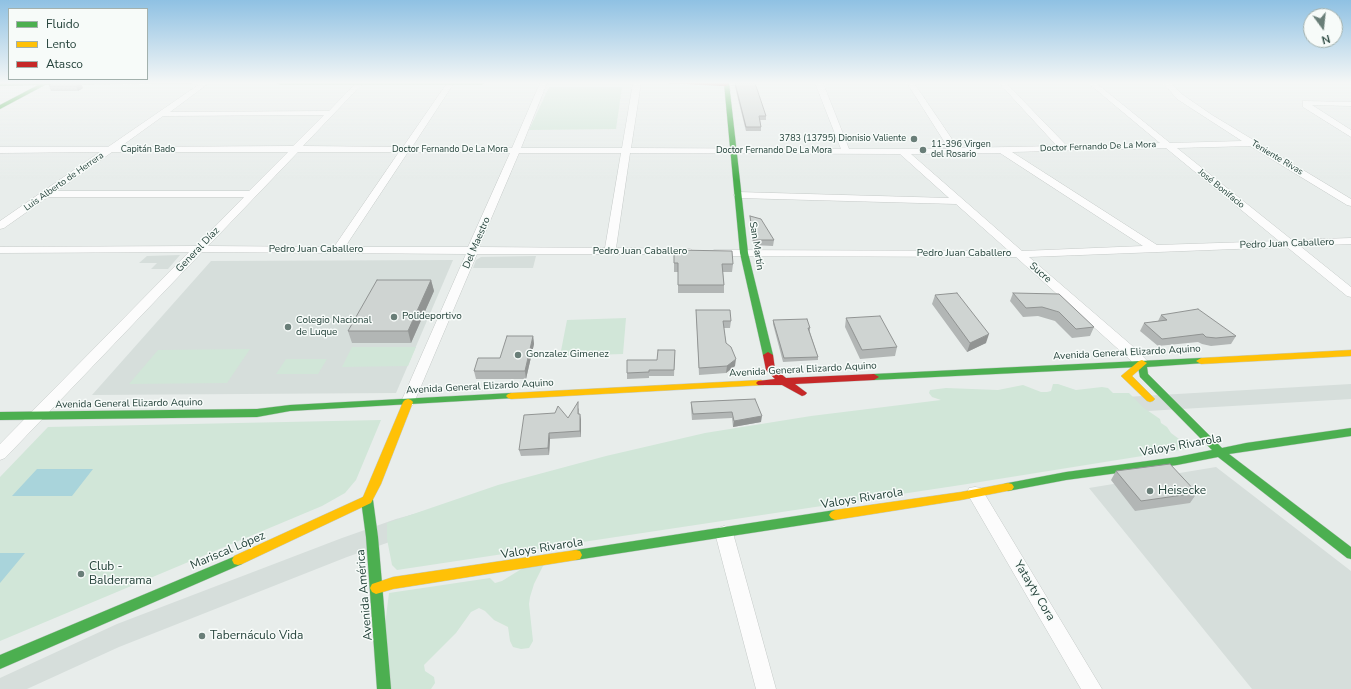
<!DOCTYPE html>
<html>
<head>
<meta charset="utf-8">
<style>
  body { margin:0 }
  #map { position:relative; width:1351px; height:689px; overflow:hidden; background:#e8edeb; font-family:"Nunito Sans",sans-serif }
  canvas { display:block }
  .legend { position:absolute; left:8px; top:8px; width:140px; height:72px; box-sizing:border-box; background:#f7fbf9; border:1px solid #a3b1ad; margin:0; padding:5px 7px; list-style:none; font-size:12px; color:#24423a }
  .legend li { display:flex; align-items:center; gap:8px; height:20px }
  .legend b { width:20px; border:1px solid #a3b1ad }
  .north { position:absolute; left:1303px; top:8px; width:40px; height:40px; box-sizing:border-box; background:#f7fbf9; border:1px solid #a3b1ad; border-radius:50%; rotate:165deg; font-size:11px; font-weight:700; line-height:16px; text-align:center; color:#24423a }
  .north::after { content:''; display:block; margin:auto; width:14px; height:18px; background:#697e78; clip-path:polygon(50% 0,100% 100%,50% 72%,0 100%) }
</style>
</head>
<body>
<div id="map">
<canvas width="1351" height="689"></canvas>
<ul class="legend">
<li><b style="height:5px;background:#4caf50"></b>Fluido</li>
<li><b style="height:5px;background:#ffc107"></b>Lento</li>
<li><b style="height:5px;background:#c62828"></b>Atasco</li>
</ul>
<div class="north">N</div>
</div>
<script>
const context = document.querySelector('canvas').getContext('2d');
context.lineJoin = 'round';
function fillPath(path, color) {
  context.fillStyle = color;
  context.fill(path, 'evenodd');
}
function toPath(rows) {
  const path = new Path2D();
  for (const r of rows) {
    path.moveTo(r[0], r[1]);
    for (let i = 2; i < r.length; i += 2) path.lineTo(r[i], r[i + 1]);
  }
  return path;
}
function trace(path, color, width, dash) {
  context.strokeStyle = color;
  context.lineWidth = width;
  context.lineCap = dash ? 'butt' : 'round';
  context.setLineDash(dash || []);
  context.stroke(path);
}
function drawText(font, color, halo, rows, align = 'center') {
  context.font = font + ' "Nunito Sans",sans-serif';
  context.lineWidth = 3;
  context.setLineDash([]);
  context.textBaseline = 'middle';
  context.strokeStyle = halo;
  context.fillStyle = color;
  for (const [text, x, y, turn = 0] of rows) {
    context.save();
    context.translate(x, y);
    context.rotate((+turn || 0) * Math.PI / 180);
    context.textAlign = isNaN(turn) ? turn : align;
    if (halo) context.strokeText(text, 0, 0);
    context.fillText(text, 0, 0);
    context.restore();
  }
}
const built = toPath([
  [180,255,168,269,151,269,157,263,139,263,147,256],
  [536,256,533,268,473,268,476,260,481,257],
  [453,260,396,393,92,395,211,261],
  [1351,384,1351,399,927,424,398,539,347,557,119,647,27,689,0,689,0,678,117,624,342,538,396,519,572,470,1125,397],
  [1216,467,1351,571,1351,689,1252,689,1089,488]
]);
const green = toPath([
  [549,87,622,87,616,129,529,130],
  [626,318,623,354,560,356,567,320],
  [352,347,416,347,408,366,342,367],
  [250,349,227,383,129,384,158,350],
  [286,359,327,359,318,374,276,374],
  [1053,384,1058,384,1076,390,1102,387,1108,388,1113,393,1129,393,1144,408,1160,419,1161,423,1167,427,1171,433,1179,439,1181,444,1186,449,961,485,397,570,392,565,387,539,387,523,498,485,606,456,705,433,811,416,941,400,932,397,929,393,930,390,946,388,998,390,1023,385,1041,392,1047,392,1051,391],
  [381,420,356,480,345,493,322,506,0,641,0,477,48,427],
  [544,564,534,584,530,597,529,604,533,641,529,648,521,649,513,647,510,641,508,627,494,620,485,611,479,608,471,612,456,633,424,665,425,671,434,677,435,683,431,689,377,689,389,593,490,578,495,583,502,581,523,568]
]);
const water = toPath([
  [37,469,93,469,72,496,12,496],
  [0,553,25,553,0,583]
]);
const street = toPath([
  [201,83,209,83,170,112,329,111,356,83,363,83,303,146,403,147,447,83,454,83,412,147,512,148,540,83,547,83,521,148,622,148,633,83,641,83,631,148,841,149,815,83,823,83,849,149,949,149,907,83,914,83,958,148,1057,146,999,83,1006,83,1067,146,1160,143,1088,83,1096,83,1170,143,1242,141,1177,99,1163,83,1171,83,1183,95,1212,115,1351,199,1351,206,1347,205,1250,146,1177,148,1292,240,1351,238,1351,244,1300,246,1351,287,1351,297,1347,296,1287,247,1029,257,1137,350,1149,363,1147,366,1142,367,1137,366,1016,257,714,256,708,253,714,250,1009,251,956,204,738,198,733,195,738,192,949,198,900,154,630,153,616,248,690,249,695,252,694,254,477,254,413,405,408,407,403,405,401,402,466,254,202,252,5,458,0,460,0,444,189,252,0,253,0,247,196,246,244,197,48,197,4,228,0,229,0,221,100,152,0,153,0,147,108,147,201,83],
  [324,115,293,146,120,147,163,116,324,115],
  [1166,148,1279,241,1157,245,1012,152,1166,148],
  [112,152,288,152,249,191,57,191,112,152],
  [298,152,399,152,334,247,208,246,298,152],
  [408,152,510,153,468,247,345,247,408,152],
  [519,153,621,153,605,248,479,247,519,153],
  [1000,153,1143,246,1022,251,911,154,1000,153],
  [723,83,743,83,740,85,726,86,723,86,723,83],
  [1303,101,1351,102,1351,106,1312,105,1351,130,1351,137,1303,107,1303,101],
  [975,487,981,488,1102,689,1081,689,967,493,969,488,975,487],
  [724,526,730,528,733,533,776,689,756,689,715,533,718,528,724,526]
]);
const fast = toPath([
  [0,83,192,83,45,85,0,109,0,105,38,85,0,86,0,83],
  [278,83,484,83,482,85,280,85,278,83],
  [724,83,729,83,748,253,773,355,768,358,763,355,740,253,724,83],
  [1201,358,1204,359,1206,361,1204,363,1147,367,1148,374,1222,448,1246,443,1351,428,1351,436,1229,454,1351,547,1351,559,1347,558,1218,457,1177,465,1066,480,1008,491,1004,490,1002,487,1004,484,1008,483,1066,472,1177,457,1212,450,1140,377,1138,367,874,380,869,377,874,374,1201,358],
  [511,393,514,394,516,396,514,398,290,411,257,417,0,420,0,412,257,409,290,405,511,393],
  [367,495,371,497,373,500,378,537,391,689,377,689,366,537,361,500,363,497,367,495],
  [835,510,839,512,841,515,839,518,835,520,576,560,572,559,570,555,572,551,576,550,835,510],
  [238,555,242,556,244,560,242,564,0,669,0,655,238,555]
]);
const slow = toPath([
  [1351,350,1351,356,1201,364,1196,361,1201,358,1351,350],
  [1142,360,1147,363,1132,376,1155,399,1153,401,1150,402,1147,401,1121,376,1139,361,1142,360],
  [761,380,766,383,764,385,511,399,508,398,506,396,508,394,511,393,761,380],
  [408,399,411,400,413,402,381,484,371,503,242,564,238,565,234,564,232,560,234,556,363,497,403,402,405,400,408,399],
  [1008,483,1012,484,1014,487,1012,490,961,500,835,520,831,518,829,515,831,512,835,510,961,492,1008,483],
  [576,550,580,551,582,555,580,559,576,560,393,589,376,594,372,592,370,588,372,584,393,577,576,550]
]);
const jam = toPath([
  [669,83,728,83,729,84,726,86,669,83],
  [768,352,773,355,775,369,786,378,874,374,879,377,874,380,795,384,807,393,805,395,802,396,782,385,758,385,756,383,758,381,775,379,766,370,763,355,768,352]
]);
const wall = toPath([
  [735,83,766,116,766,120,760,120,761,127,761,131,746,131,735,87],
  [81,84,83,88,78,91,51,91,49,86],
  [750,216,774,240,773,246,753,245,750,222],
  [674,250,733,264,732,272,723,272,724,285,724,293,678,293,678,272,674,272],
  [431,280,434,291,411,343,352,343,348,331],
  [1013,293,1094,327,1090,336,1072,338,1055,321,1038,316,1023,317,1010,301],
  [935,295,986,343,967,352,932,304],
  [696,310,731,321,730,328,724,328,726,343,735,366,726,373,699,375],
  [1161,315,1236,336,1231,344,1211,346,1202,344,1198,342,1158,346,1140,331,1144,323,1158,321],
  [846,318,897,347,895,356,860,359,845,327],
  [773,320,810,328,810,332,818,357,818,360,783,362,773,324],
  [533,336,534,344,526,379,476,379,474,371,500,358],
  [675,350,674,376,649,376,649,378,627,379,627,373,657,360],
  [755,399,761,422,733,427,732,418,692,420,691,408,691,402],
  [579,408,579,414,581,420,581,437,550,439,549,455,521,456,519,450,555,413,568,418],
  [1116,471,1197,493,1190,503,1135,511,1111,480]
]);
const shadedWall = toPath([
  [81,84,83,88,78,91,76,86],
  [431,280,434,291,411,343,408,331],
  [989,334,986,343,967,352,970,343],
  [533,336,534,344,526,379,525,371],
  [736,359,735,366,726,373,727,366],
  [580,414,581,420,581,437,580,431],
  [762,416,761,422,733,427,734,421],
  [549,433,550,439,549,455,548,448]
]);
const building = toPath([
  [735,83,755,83,766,116,759,116,761,127,746,127,735,83],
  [53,84,81,84,76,86,49,86,53,84],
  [750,216,761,219,774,240,753,240,750,216],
  [674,250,732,251,733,264,722,264,724,285,678,285,678,263,674,263,674,250],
  [377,280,431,280,408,331,348,331,377,280],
  [957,293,989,334,970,343,935,295,957,293],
  [1013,293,1059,294,1094,327,1076,329,1059,312,1042,307,1026,308,1013,293],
  [1198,309,1236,336,1216,338,1206,337,1203,334,1162,339,1144,323,1167,320,1161,315,1198,309],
  [696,310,730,310,731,321,723,321,726,343,731,347,736,359,727,366,699,368,696,310],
  [880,316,897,347,862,350,846,318,880,316],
  [807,319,810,328,808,328,818,357,784,358,773,320,807,319],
  [507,336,533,336,525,371,474,371,478,358,500,358,507,336],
  [658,350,675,350,674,370,649,370,649,372,627,373,627,360,657,360,658,350],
  [755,399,762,416,734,421,732,412,693,414,691,402,755,399],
  [578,402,578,414,580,414,580,431,549,433,548,448,519,450,524,415,555,413,558,406,568,418,578,402],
  [1170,464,1197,493,1141,501,1116,471,1170,464]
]);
const markers = [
  [914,139,4,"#697e78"],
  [923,150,4,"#697e78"],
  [394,317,4,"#697e78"],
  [288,327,4,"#697e78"],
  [518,355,4,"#697e78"],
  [1150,491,4,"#697e78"],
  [81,574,4,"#697e78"],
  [202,636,4,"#697e78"]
];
const farPoinames = [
  ["3783 (13795) Dionisio Valiente",906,139],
  ["11-396 Virgen",931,145,"left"],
  ["del Rosario",931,155,"left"]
];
const farStreetnames = [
  ["Doctor Fernando De La Mora",1098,147,-2],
  ["Capitán Bado",148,150],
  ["Doctor Fernando De La Mora",450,150],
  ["Doctor Fernando De La Mora",774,151],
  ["Teniente Rivas",1277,158,31],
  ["Luis Alberto de Herrera",64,182,-35],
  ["José Bonifacio",1221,189,39]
];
const streetNames = [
  ["Del Maestro",477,243,-67],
  ["Pedro Juan Caballero",1287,244,-2],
  ["San Martín",756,246,81],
  ["General Díaz",198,250,-46],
  ["Pedro Juan Caballero",316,250],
  ["Pedro Juan Caballero",640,252],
  ["Pedro Juan Caballero",964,254],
  ["Sucre",1040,273,41],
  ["Avenida General Elizardo Aquino",1127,353,-3],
  ["Avenida General Elizardo Aquino",803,370,-3],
  ["Avenida General Elizardo Aquino",480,387,-3],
  ["Avenida General Elizardo Aquino",129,404,-1]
];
const poiNames = [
  ["Polideportivo",402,317],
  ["Colegio Nacional",296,321],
  ["de Luque",296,333],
  ["Gonzalez Gimenez",526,355]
];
const nearStreetnames = [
  ["Valoys Rivarola",1181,446,-10],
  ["Valoys Rivarola",862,499,-9],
  ["Valoys Rivarola",542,549,-9],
  ["Mariscal López",228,551,-23],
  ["Yatayty Cora",1034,591,59],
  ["Avenida América",365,595,-95]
];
const nearPoinames = [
  ["Heisecke",1158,491],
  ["Club -",89,567],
  ["Balderrama",89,581],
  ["Tabernáculo Vida",210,636]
];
fillPath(built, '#d6dedb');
fillPath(green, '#d1e6d8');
fillPath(water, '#a9d4db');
trace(street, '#c5cac8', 1);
trace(fast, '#c3cbc8', 1);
trace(slow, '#c3cbc8', 1);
trace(jam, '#c3cbc8', 1);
fillPath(street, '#fcfcfc');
fillPath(fast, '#4caf50');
fillPath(slow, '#ffc107');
fillPath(jam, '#c62828');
fillPath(wall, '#b2b6b5');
fillPath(shadedWall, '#919493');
fillPath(building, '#cfd4d2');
trace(building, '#919493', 1);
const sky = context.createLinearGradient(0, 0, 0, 180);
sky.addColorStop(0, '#8fc1e3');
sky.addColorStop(0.46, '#f5f7f6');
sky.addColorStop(1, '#f5f7f600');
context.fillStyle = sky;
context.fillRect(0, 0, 1351, 180);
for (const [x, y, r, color] of markers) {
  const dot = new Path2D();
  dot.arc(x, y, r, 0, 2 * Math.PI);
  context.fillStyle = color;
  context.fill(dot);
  trace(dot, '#f7fbf9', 1.5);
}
drawText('9px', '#24423a', '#f7fbf9', farPoinames, 'right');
drawText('9px', '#24423a', '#f7fbf9', farStreetnames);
drawText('10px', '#24423a', '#f7fbf9', streetNames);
drawText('10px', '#24423a', '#f7fbf9', poiNames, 'left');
drawText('12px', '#24423a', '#f7fbf9', nearStreetnames);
drawText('12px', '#24423a', '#f7fbf9', nearPoinames, 'left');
</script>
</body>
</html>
